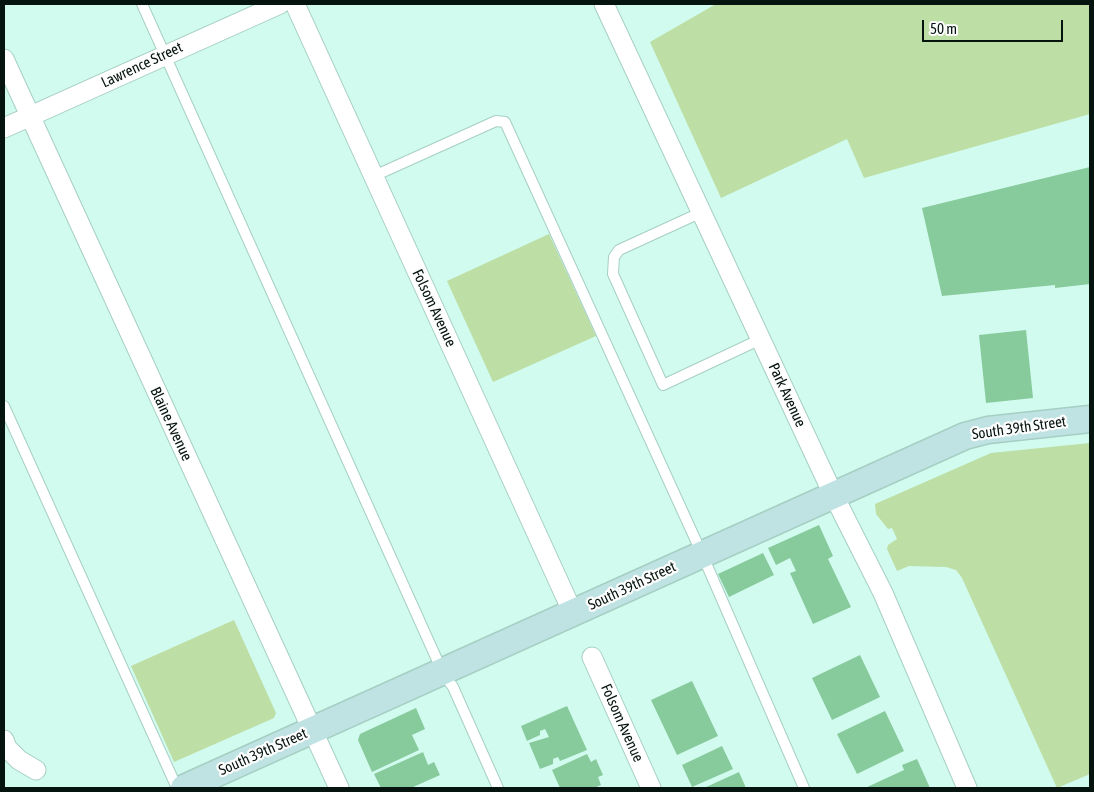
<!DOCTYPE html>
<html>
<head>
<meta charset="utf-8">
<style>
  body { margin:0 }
  #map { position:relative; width:1094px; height:792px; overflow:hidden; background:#d1fbee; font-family:"Asap Condensed",sans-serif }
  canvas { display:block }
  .frame { position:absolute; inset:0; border:5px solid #061410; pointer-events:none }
  .scale { position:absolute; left:922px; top:20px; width:141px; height:22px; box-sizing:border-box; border:2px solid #061410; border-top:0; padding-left:6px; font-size:15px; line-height:18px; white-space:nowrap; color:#061410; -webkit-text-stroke:4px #fdfdfd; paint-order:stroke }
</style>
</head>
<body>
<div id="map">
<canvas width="1094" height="792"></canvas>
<div class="frame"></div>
<div class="scale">50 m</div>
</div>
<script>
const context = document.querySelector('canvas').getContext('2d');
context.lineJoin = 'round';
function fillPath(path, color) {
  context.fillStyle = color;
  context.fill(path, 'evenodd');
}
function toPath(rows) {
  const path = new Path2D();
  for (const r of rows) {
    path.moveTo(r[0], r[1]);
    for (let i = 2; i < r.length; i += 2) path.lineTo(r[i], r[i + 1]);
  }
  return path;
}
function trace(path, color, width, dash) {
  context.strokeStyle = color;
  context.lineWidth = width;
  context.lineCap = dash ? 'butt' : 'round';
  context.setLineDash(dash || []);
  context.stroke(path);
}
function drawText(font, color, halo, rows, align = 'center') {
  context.font = font + ' "Asap Condensed",sans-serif';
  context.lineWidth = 4.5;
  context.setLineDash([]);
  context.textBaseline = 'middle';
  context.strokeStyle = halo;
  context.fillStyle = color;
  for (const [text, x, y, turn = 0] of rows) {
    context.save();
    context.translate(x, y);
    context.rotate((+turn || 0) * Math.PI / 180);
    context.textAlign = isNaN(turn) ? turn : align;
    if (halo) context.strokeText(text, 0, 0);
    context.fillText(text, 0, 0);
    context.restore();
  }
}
const green = toPath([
  [716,4,1090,4,1090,114,864,178,847,139,721,198,650,42],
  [549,234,596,336,493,382,447,281],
  [1090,443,1090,774,1057,788,962,578,956,570,946,567,909,566,897,571,887,549,888,545,897,539,892,528,888,529,876,514,875,504,991,453],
  [234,620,276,713,274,718,174,762,131,666]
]);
const building = toPath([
  [1090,167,1090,284,1055,288,1055,285,942,296,922,208],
  [1026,330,1033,398,986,403,979,335],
  [819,525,833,556,828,559,851,607,813,624,790,573,796,571,790,558,776,565,768,548],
  [763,553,774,575,729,597,718,574],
  [860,655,880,697,832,720,812,678],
  [692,681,718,736,677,755,651,700],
  [567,706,587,750,560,761,558,757,553,759,553,764,540,769,529,743,549,737,545,729,540,731,540,735,527,741,521,726],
  [416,708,425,729,412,735,419,750,372,772,358,740,360,734],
  [885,711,904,751,857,774,837,734],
  [722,746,733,769,692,787,682,765],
  [423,752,428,765,434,762,440,775,411,788,381,788,374,774],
  [587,754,591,762,596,759,599,766,603,775,598,777,601,785,594,788,560,788,552,770],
  [917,759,930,788,865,788,904,770,902,765],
  [739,772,746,788,704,788]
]);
const lane = toPath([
  [142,4,443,673,453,687,498,788],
  [374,176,496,121,505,122,702,554,804,788],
  [702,212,619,250,614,257,613,274,663,385,761,339],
  [4,406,177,788]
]);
const street = toPath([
  [295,4,573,613],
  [604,4,833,494,883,593,967,788],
  [4,59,339,788],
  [4,128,280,4],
  [592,657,651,788],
  [4,740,7,748,19,760,36,770]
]);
const secondary = toPath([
  [184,788,965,436,988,430,1090,419]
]);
const streetNames = [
  ["Lawrence Street",142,65,-25],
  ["Folsom Avenue",434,308,65],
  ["Park Avenue",787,395,65],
  ["Blaine Avenue",171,424,65],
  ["South 39th Street",1019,428,-8],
  ["South 39th Street",632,586,-25],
  ["Folsom Avenue",622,723,66],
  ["South 39th Street",263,752,-24]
];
fillPath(green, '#bddea5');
fillPath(building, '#87ca9c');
trace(lane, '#a6cfc3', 12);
trace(street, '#a6cfc3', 21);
trace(secondary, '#a6cfc3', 29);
trace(lane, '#fff', 10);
trace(street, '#fff', 19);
trace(secondary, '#bfe2e3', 26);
drawText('15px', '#061410', '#fdfdfd', streetNames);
</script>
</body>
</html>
